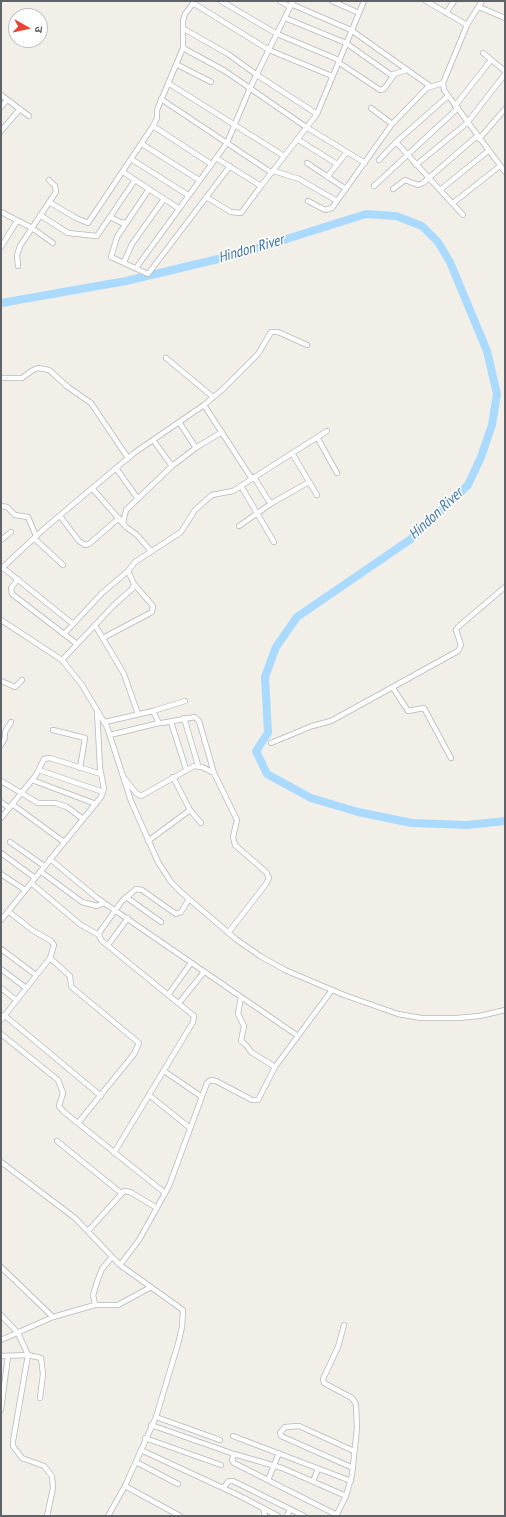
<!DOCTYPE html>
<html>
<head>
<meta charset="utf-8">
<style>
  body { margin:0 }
  #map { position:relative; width:506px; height:1517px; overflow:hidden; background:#f1efe8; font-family:"PT Sans Narrow","Noto Sans Devanagari",sans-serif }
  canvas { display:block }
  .frame { position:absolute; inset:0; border:2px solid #5f6368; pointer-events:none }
  .north { position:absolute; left:8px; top:8px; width:40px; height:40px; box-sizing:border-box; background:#fff; border:1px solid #bfc1c3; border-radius:50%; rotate:98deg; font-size:11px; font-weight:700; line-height:16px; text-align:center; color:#5f6368 }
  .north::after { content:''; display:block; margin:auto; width:14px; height:18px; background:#ea4335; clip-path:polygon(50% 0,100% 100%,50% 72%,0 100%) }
</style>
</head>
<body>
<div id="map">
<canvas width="506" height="1517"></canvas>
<div class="frame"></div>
<div class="north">उ</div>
</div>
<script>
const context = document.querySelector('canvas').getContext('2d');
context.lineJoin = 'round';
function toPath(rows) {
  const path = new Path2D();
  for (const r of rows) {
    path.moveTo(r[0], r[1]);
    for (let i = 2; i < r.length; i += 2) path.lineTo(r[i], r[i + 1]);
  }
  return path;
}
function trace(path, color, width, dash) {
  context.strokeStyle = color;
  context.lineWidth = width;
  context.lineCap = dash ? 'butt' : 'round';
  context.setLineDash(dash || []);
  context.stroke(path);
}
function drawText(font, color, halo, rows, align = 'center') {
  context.font = font + ' "PT Sans Narrow",sans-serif';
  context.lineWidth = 3;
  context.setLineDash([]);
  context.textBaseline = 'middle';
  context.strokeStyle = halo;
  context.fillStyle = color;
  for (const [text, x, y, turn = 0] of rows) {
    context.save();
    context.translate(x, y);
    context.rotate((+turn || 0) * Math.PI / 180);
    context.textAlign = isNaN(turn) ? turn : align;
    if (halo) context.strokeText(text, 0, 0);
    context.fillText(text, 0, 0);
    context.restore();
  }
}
const river = toPath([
  [1,303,126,281,239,254,366,214,396,216,422,226,438,242,450,262,487,351,497,394,492,425,481,457,468,485,411,539,297,617,276,647,265,677,268,733,256,751,267,774,311,798,358,812,412,823,467,825,505,821]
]);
const minor = toPath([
  [195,1,185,14,183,21,183,48,157,110,157,118,153,126,211,164],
  [221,1,277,34,339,60],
  [280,1,290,7],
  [332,1,359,13],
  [426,1,467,25],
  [193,3,269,50,332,76],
  [291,4,351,30,430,86],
  [479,7,505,18],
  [446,13,454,1],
  [285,18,346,43,391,75,407,70],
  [184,29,228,54,257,75,317,114],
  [183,48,225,71,306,127,365,163],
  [483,53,505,71],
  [338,62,380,90,384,89,394,75],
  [176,64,211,82],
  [168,83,284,156],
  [443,83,444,90,505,172],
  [1,95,29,116],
  [161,99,272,173],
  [455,106,491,60],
  [1,107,7,100],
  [371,108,392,124],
  [1,131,20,109],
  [297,139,337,164],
  [479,139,505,109],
  [396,142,440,190,488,151],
  [142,144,199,180],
  [216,158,261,186,317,114,364,1],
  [131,159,188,195],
  [379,160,396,142,448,96],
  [307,163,346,189],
  [416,165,467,123,505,74],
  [274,171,299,179,337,201],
  [123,172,178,208],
  [327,177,347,152],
  [374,186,458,108],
  [149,189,117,237,111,257,148,274,230,166],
  [393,189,405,180,418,185,423,183,477,136],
  [440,190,463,215],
  [206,197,231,212,241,213,261,186],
  [308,201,325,210,332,208,392,124,427,88,443,83,467,25,482,1],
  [49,202,76,218,88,223,153,126],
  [453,203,500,166],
  [1,212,32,228,53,243],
  [40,215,68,233,97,236,135,180],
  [110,217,122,223,126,222],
  [1,247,17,221],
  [124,262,132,244,164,199],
  [18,266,17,255,20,246,56,192,55,186,49,180],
  [136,268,227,143,250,88,293,1],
  [166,358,213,397],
  [1,378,22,378,33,370,38,368,49,370,68,387,91,403,128,458],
  [204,405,252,479],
  [179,422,196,448],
  [317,437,337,473],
  [153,440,172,466],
  [292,453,317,495],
  [116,468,138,499],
  [254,477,268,500,272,503,309,482],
  [241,486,274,542],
  [92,488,126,527,137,535,151,551],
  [1,506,7,507,15,515,28,517,36,536],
  [60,516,79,541,85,545,89,544,119,518],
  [123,523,126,510,172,466,197,447,222,432],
  [239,526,272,503],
  [34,538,63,565],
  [1,540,11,532],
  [2,567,73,624],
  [1,569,45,528,134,453,204,405,223,389,258,354,271,332,278,332,307,345],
  [18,579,11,588,12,594,77,644],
  [1,620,62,660,82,685,107,727,131,801,158,862,171,882,182,893,237,940,260,956,285,970,344,995,398,1014,421,1018,457,1018,480,1016,505,1010],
  [95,625,124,674,138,714],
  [64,634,102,593,128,571],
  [103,638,152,612,153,606,134,584],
  [62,660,114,605,132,589,134,584,128,571,135,562,181,532,195,510,212,495,233,491,327,431],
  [1,681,15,687,22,680],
  [393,688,408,711,424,708,451,758],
  [153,711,185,701],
  [184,718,198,765],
  [105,722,153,711,159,723,162,723,195,717,199,721,214,773],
  [171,722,186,769],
  [53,730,85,738,80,768],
  [110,735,159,723],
  [271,743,312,726,331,721,458,651,461,645,456,630,458,627,505,587],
  [1,745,5,738,5,732,11,722],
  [39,770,103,792],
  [173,777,190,810,201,823],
  [125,779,136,793,141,796,194,766,202,767,214,773,237,820,233,837,235,845,266,872,269,878,266,884,228,933],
  [32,780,96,804],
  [1,781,38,803,55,803,67,807,83,819],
  [1,802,9,808],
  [12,804,64,842],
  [1,818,36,775,44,759,50,758,101,774],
  [148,841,190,810],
  [10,842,44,866],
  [1,853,35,878],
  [50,859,97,898,298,1036],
  [40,871,82,902,97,906,104,903],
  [1,874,25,890],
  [31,883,81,925,99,935],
  [126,897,161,922],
  [1,920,101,797,104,789,100,768,97,710],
  [108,945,128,918],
  [1,949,36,975],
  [50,958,70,976,71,986,74,989,139,1043,134,1054,78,1123],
  [1,969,26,988],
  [1,988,16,1000],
  [168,995,191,963],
  [241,997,238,1014,244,1026,241,1041,246,1045,251,1052,275,1067],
  [179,1003,204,972],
  [4,1015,101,1096],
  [1,1020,50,958,54,945,51,941,32,930,8,911],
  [1,1034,58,1080,63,1093,59,1106,64,1112,165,1193],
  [164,1071,202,1097],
  [149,1095,190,1128],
  [57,1141,121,1193],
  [114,1153,193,1022,194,1016,102,941,100,938,99,933,122,901,136,889,142,890,176,914,181,912,189,899],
  [1,1162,75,1218,120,1265,183,1310,182,1327,178,1344,156,1417,125,1486,108,1516],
  [88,1231,124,1191,130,1192,157,1208],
  [120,1265,139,1240,169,1186,207,1083,211,1080,216,1081,252,1100,258,1100,275,1067,332,990],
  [1,1267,53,1317],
  [95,1305,93,1295,98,1279,102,1269,112,1257],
  [1,1315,18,1333,28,1355,13,1441,13,1446,22,1458,44,1466,52,1476,53,1488,47,1516],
  [1,1340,53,1317,95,1305,118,1305,151,1287],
  [1,1356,28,1355,41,1358,43,1374,40,1398],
  [1,1410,8,1356],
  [156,1417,220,1440],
  [151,1425,234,1454,282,1468,346,1496],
  [233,1436,351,1481],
  [145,1438,221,1465],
  [141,1450,238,1495,278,1516],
  [234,1454,232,1460,234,1463,337,1515],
  [136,1462,178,1484],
  [353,1468,281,1436,280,1433,285,1427,299,1426,354,1451],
  [268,1480,279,1453],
  [313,1481,318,1469],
  [125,1486,180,1516],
  [223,1488,229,1481,233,1481,304,1516],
  [263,1508,265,1516],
  [287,1516,290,1509],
  [336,1516,346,1496,352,1475,357,1428,356,1404,352,1398,324,1383,323,1379,338,1347,344,1325]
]);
const waterNames = [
  ["Hindon River",251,249,-16],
  ["Hindon River",436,514,-43]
];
trace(river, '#aadaff', 8);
trace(minor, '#b5b8bc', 6);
trace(minor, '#fff', 4.5);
drawText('italic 15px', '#4174aa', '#fff', waterNames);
</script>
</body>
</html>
